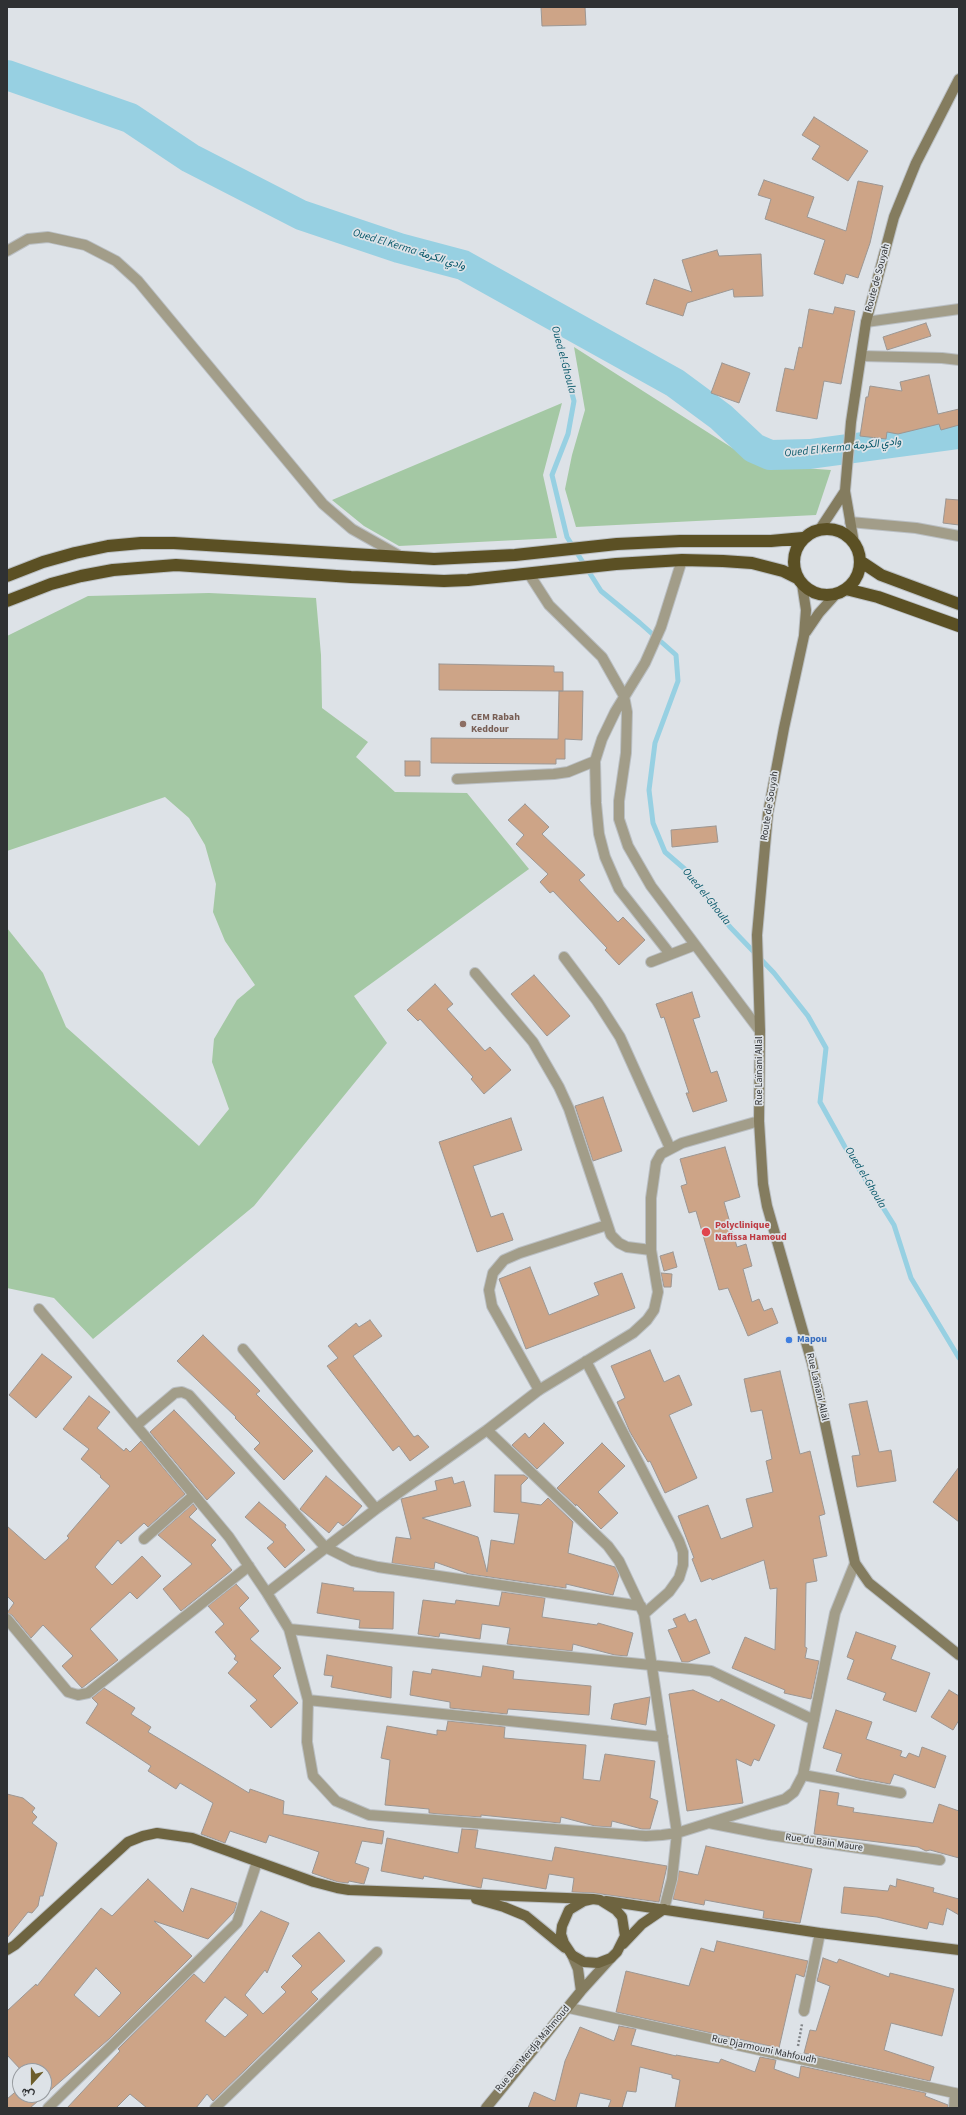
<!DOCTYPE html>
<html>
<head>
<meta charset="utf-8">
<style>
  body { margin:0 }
  #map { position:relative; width:966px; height:2115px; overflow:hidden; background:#dde2e7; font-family:"Source Sans 3",Vazirmatn,sans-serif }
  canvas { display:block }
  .frame { position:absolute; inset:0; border:8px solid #2f3133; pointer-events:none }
  .north { position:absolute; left:12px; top:2063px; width:40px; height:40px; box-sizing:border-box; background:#dde2e7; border:1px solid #979b9f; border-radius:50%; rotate:201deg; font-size:11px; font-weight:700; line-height:16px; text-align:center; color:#2f3133 }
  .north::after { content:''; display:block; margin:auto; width:14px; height:18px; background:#6d5e2b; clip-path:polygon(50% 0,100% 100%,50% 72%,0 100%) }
</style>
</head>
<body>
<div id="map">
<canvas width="966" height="2115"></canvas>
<div class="frame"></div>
<div class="north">ش</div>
</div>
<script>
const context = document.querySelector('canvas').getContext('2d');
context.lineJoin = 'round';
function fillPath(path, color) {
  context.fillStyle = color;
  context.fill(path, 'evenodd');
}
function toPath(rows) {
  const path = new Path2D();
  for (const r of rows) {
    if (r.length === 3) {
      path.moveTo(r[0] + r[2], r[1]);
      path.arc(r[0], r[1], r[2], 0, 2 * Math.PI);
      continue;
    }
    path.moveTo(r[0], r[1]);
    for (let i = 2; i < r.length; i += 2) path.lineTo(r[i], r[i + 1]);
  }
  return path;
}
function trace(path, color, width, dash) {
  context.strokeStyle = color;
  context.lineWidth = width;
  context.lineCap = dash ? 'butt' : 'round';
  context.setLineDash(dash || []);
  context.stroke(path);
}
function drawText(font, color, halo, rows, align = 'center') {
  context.font = font + ' "Source Sans 3",Vazirmatn,sans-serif';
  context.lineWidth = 3.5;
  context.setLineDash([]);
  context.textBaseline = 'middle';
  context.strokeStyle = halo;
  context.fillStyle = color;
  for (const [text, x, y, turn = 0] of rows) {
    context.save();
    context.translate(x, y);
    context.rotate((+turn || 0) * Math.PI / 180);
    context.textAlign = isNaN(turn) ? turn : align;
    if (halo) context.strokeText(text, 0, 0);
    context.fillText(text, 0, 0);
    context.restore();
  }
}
const green = toPath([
  [574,347,759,465,831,470,816,515,576,527,565,489,572,455,585,410],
  [562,403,543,475,557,538,399,546,364,526,332,500],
  [209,593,316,598,321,655,322,708,368,742,356,757,395,792,467,793,529,869,354,996,387,1043,254,1206,93,1339,54,1298,7,1288,7,928,43,973,66,1027,199,1146,229,1109,212,1062,214,1039,237,1000,255,985,225,941,213,912,216,884,205,845,189,818,165,797,7,851,7,636,88,596]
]);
const stream = toPath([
  [550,313,574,401,568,434,552,475,567,537,601,591,640,623,676,655,678,681,655,743,649,790,653,823,665,852,687,871,730,927,774,973,808,1016,826,1048,820,1102,845,1147,894,1225,911,1278,959,1358]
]);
const river = toPath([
  [7,75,130,118,190,158,301,215,399,248,463,265,675,383,721,417,754,448,770,455,810,454,959,434]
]);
const building = toPath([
  [541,7,585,7,586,25,542,26,541,7],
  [814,117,868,151,848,181,812,159,820,146,802,135,814,117],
  [764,180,814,197,807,217,846,231,858,181,883,186,870,243,858,278,846,274,843,284,814,274,825,240,765,219,771,199,758,195,764,180],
  [717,250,719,256,761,254,763,296,734,297,733,289,687,303,683,316,646,304,654,279,692,292,682,260,717,250],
  [835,307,855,311,841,384,824,381,817,419,776,411,785,368,794,370,799,347,802,348,809,309,833,314,835,307],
  [926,323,931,336,887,350,883,337,926,323],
  [722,363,750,373,739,403,711,393,722,363],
  [929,375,938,414,959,409,959,425,941,430,939,424,898,434,887,432,886,439,860,436,866,397,868,397,870,386,902,391,900,382,929,375],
  [946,499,959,500,959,525,943,523,946,499],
  [439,664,554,666,554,672,563,672,563,691,439,690,439,664],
  [559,691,583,691,582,740,565,739,565,759,556,759,556,764,431,763,431,738,558,739,559,691],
  [405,761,420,761,420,776,405,776,405,761],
  [525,804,549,827,542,834,585,875,579,880,618,922,623,917,645,940,619,965,605,950,607,948,553,891,550,893,540,882,548,874,516,844,524,835,508,820,525,804],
  [716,826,718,842,672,847,671,830,716,826],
  [534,975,570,1016,547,1036,511,994,534,975],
  [435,984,453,1004,447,1009,485,1051,490,1047,511,1070,484,1094,471,1079,473,1077,420,1019,418,1021,407,1010,435,984],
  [692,992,700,1017,693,1019,711,1073,717,1071,727,1101,693,1112,686,1093,689,1093,664,1017,661,1018,656,1004,692,992],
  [603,1097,622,1151,593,1161,575,1106,603,1097],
  [511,1118,522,1150,473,1166,491,1217,503,1213,513,1240,477,1252,439,1142,511,1118],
  [725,1147,740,1197,724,1202,737,1247,746,1244,752,1266,743,1269,752,1302,759,1299,764,1311,772,1308,778,1323,748,1336,728,1288,719,1290,696,1211,689,1213,681,1186,687,1184,680,1159,725,1147],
  [673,1252,677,1267,664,1271,660,1256,673,1252],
  [530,1267,549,1315,599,1295,594,1283,622,1273,635,1308,526,1349,499,1279,530,1267],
  [661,1273,672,1274,671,1287,664,1287,661,1273],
  [370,1320,382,1336,353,1356,414,1437,418,1435,429,1447,410,1461,399,1446,393,1451,327,1366,338,1358,328,1346,356,1323,359,1327,370,1320],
  [203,1335,260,1391,256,1394,313,1451,284,1480,254,1449,260,1443,235,1418,236,1417,177,1361,203,1335],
  [650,1350,664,1382,679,1375,692,1405,669,1415,697,1478,665,1493,650,1461,648,1462,630,1432,617,1402,625,1398,611,1366,650,1350],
  [42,1354,72,1377,36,1418,9,1395,42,1354],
  [780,1371,800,1454,810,1451,825,1514,819,1516,827,1556,813,1559,817,1581,806,1583,805,1647,807,1648,805,1658,819,1661,811,1699,784,1693,785,1690,732,1668,745,1637,775,1650,777,1588,770,1589,764,1560,712,1580,711,1578,701,1582,692,1559,694,1558,678,1516,708,1505,721,1539,753,1527,746,1499,773,1492,766,1461,772,1459,762,1410,751,1412,744,1379,780,1371],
  [89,1396,110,1412,97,1428,124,1451,126,1448,130,1452,141,1441,185,1494,148,1527,144,1523,121,1544,118,1540,95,1567,112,1585,142,1556,161,1576,137,1599,130,1592,90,1629,118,1660,82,1688,62,1666,73,1656,43,1625,31,1638,12,1615,7,1613,14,1603,7,1596,7,1526,45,1560,69,1538,67,1536,110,1486,100,1477,101,1476,81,1459,89,1449,63,1429,89,1396],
  [867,1401,879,1452,891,1450,896,1481,857,1487,852,1456,860,1455,849,1404,867,1401],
  [174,1410,235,1473,207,1500,150,1432,174,1410],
  [544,1423,564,1443,537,1469,512,1445,525,1433,529,1438,544,1423],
  [602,1443,625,1466,598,1492,618,1513,601,1529,576,1504,576,1506,557,1488,602,1443],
  [959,1467,959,1522,933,1502,959,1467],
  [495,1475,524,1475,528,1478,521,1485,521,1502,541,1505,548,1498,573,1522,568,1553,615,1567,619,1575,613,1595,566,1584,566,1588,469,1574,435,1562,434,1569,392,1563,396,1537,411,1539,401,1499,437,1490,435,1481,452,1477,454,1484,464,1481,471,1506,422,1518,478,1537,487,1572,491,1540,514,1544,519,1514,494,1512,495,1475],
  [326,1476,362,1506,349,1521,343,1526,338,1522,329,1533,300,1509,326,1476],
  [259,1502,286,1525,285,1527,305,1550,285,1568,267,1548,274,1542,245,1517,259,1502],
  [193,1504,197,1509,189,1517,216,1540,211,1545,232,1570,181,1611,163,1589,192,1564,158,1535,193,1504],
  [322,1583,354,1588,353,1591,394,1592,393,1629,359,1628,360,1620,317,1613,322,1583],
  [236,1584,249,1598,239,1608,259,1631,250,1639,281,1668,273,1676,298,1703,271,1728,250,1706,257,1700,228,1673,238,1662,234,1659,236,1656,215,1632,224,1624,208,1606,236,1584],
  [502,1592,545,1598,542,1617,597,1625,598,1623,633,1633,627,1656,615,1655,573,1644,572,1651,507,1644,510,1628,482,1624,480,1639,440,1633,439,1637,418,1634,423,1600,455,1604,456,1600,499,1606,502,1592],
  [685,1614,689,1622,696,1619,710,1653,688,1662,682,1662,668,1630,677,1627,673,1619,685,1614],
  [856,1632,896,1646,891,1659,930,1673,916,1712,883,1700,886,1693,847,1679,854,1660,847,1657,856,1632],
  [327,1655,392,1667,391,1698,331,1687,333,1676,324,1675,327,1655],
  [483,1666,514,1671,513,1679,591,1686,589,1715,508,1709,507,1714,450,1708,450,1702,410,1695,413,1671,431,1674,432,1669,481,1677,483,1666],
  [104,1688,135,1708,131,1714,151,1727,148,1732,249,1793,250,1789,284,1801,283,1814,384,1831,382,1844,362,1841,355,1863,369,1868,364,1884,349,1881,348,1883,338,1882,312,1873,319,1852,269,1835,266,1843,230,1831,225,1843,201,1834,213,1803,180,1783,176,1789,148,1771,151,1766,86,1723,98,1704,92,1698,104,1688],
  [693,1690,719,1702,721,1699,775,1725,759,1761,754,1759,751,1766,736,1759,743,1803,687,1811,669,1694,693,1690],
  [949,1690,959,1696,959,1720,953,1730,931,1717,949,1690],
  [650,1697,646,1725,611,1719,614,1704,650,1697],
  [836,1710,872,1722,866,1739,902,1751,900,1756,906,1758,909,1753,919,1757,922,1747,946,1756,935,1788,894,1774,890,1784,858,1778,836,1771,842,1754,823,1748,836,1710],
  [448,1721,505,1727,504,1738,586,1745,583,1779,600,1781,605,1754,655,1761,650,1798,658,1801,650,1829,642,1829,612,1821,611,1827,595,1826,561,1817,560,1823,481,1815,481,1817,439,1814,429,1813,429,1809,385,1805,390,1760,381,1758,387,1726,437,1735,437,1730,446,1731,448,1721],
  [820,1790,839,1793,837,1805,854,1808,853,1812,933,1823,939,1804,959,1811,959,1858,930,1850,926,1851,918,1847,814,1834,820,1790],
  [7,1794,23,1798,35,1808,32,1812,37,1817,32,1823,57,1843,43,1896,40,1896,38,1906,32,1913,28,1912,7,1938,7,1794],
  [462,1829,478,1830,475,1848,552,1861,555,1847,667,1866,659,1902,594,1893,572,1892,574,1878,549,1874,546,1889,483,1878,481,1888,424,1876,423,1879,381,1871,387,1838,458,1853,462,1829],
  [706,1846,812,1869,800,1923,763,1918,764,1911,705,1900,704,1905,673,1899,679,1871,698,1875,706,1846],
  [148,1879,183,1912,191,1888,237,1903,234,1912,208,1939,154,1921,192,1956,109,2039,30,2108,7,2108,7,2099,20,2088,20,2095,44,2095,44,2071,22,2071,7,2055,7,2011,36,1984,37,1986,101,1908,112,1916,148,1879],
  [96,1968,121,1993,99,2017,74,1995,96,1968],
  [897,1879,934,1888,933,1892,959,1899,959,1915,947,1908,943,1925,929,1922,927,1929,877,1917,841,1913,844,1887,888,1891,890,1885,896,1887,897,1879],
  [261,1911,289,1923,267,1973,265,1970,245,1995,263,2014,286,1992,281,1987,302,1966,292,1956,319,1932,345,1961,311,1992,318,1999,213,2101,207,2094,196,2108,147,2108,130,2094,116,2108,67,2108,120,2051,118,2049,194,1974,204,1983,261,1911],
  [225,1997,248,2015,225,2037,205,2021,225,1997],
  [717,1941,808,1961,804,1977,796,1974,779,2048,616,2012,626,1971,689,1986,701,1948,714,1952,717,1941],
  [823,1958,837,1963,839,1959,889,1977,890,1973,954,1989,942,2036,891,2023,884,2050,934,2067,930,2081,804,2053,810,2030,816,2031,830,1986,817,1981,823,1958],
  [619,2026,636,2029,631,2045,676,2056,676,2055,719,2063,721,2059,755,2072,760,2057,776,2060,774,2069,799,2078,801,2066,926,2093,925,2096,948,2105,948,2108,675,2108,680,2080,672,2078,672,2075,640,2067,636,2092,627,2091,622,2108,608,2108,611,2100,580,2093,576,2108,528,2108,534,2092,555,2101,565,2061,580,2027,614,2041,619,2026]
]);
const path = toPath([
  [798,2046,802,2024]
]);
const lane = toPath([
  [850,522,916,528,959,536],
  [529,574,549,605,602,657,624,696,627,712,626,753,619,801,619,819,628,846,651,886,760,1031],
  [457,779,554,774,568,772,595,761],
  [670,954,619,889,605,857,599,834,596,803,595,761,602,739,615,712,645,663,661,627,682,560],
  [564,957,597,1001,620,1037,670,1148],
  [651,962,695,945],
  [475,973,533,1042,559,1087,569,1109,611,1235,619,1243,627,1247,651,1250],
  [539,1390,492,1306,489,1290,493,1273,504,1260,520,1253,607,1225]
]);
const street = toPath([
  [7,251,28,239,48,237,85,245,116,261,138,281,323,504,352,529,400,556],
  [866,322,959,309],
  [862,356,942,358,959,360],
  [39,1309,229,1537,267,1593,289,1629,308,1700,307,1742,313,1776,336,1801,369,1815,646,1836,662,1835,677,1833,785,1799,794,1792,803,1775,835,1613,855,1563],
  [243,1349,376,1509],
  [586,1361,679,1541,683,1552,683,1565,679,1578,669,1592,644,1614],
  [137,1425,175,1393,182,1392,189,1395,325,1547,353,1561,378,1567,641,1606],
  [487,1430,608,1546,619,1561,644,1614,677,1833,672,1879,664,1909],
  [144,1539,194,1495],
  [267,1593,376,1509,487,1430,539,1390,633,1333,647,1320,654,1310,658,1292,651,1250,651,1198,656,1163,661,1154,682,1143,759,1121],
  [7,1619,68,1692,78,1695,88,1693,249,1566],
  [289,1629,711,1671,814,1720],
  [308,1700,663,1737],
  [803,1775,901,1793],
  [709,1823,770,1835,940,1860],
  [569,2008,959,2094],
  [804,2011,820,1933],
  [48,2108,237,1923,257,1862],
  [215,2108,377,1952],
  [954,2108,955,2093]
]);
const secondary = toPath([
  [820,529,845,491],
  [854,543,845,491,851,422,866,322,894,217,916,163,959,79],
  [802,584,806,610,804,636,784,728,768,813,757,935,760,1031,759,1121,763,1184,767,1206,812,1363,855,1563,869,1583,959,1655],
  [806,632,819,613,837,593],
  [572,1955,578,1969,581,1991],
  [486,2108,581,1991,611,1958]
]);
const primary = toPath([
  [476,1899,504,1907,526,1916,565,1948],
  [606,1901,820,1933,959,1950],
  [623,1944,642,1924,664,1909],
  [7,1950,15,1945,128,1842,143,1836,157,1833,192,1838,314,1882,337,1888,349,1890,460,1894,593,1899,600,1900,616,1910,622,1917,625,1936,617,1952,611,1958,598,1963,584,1962,572,1955,564,1943,561,1934,562,1926,569,1910,584,1901,593,1899]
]);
const highway = toPath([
  [827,562,33],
  [860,561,881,575,959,604],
  [7,576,43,562,75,553,108,546,141,543,174,543,434,559,515,555,617,544,680,541,771,541,803,538],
  [846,589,878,597,959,626],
  [7,601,51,584,81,576,113,570,176,565,351,577,444,581,468,580,616,564,682,560,723,561,752,563,783,571,797,578]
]);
const markers = [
  [463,724,4,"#8d6e63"],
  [706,1232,5,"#e0444e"],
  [789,1340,4,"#3f7fe0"]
];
const streetNames = [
  ["Route de Souyah",878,278,-75],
  ["Route de Souyah",770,806,-81],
  ["Rue Laïnani Allal",760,1071,-90],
  ["Rue Laïnani Allal",817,1387,77],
  ["Rue du Bain Maure",824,1843,8],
  ["Rue Ben Merdja Mahmoud",533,2049,-50],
  ["Rue Djarmouni Mahfoudh",764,2050,12]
];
const educationNames = [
  ["CEM Rabah",471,718],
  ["Keddour",471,730]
];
const healthNames = [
  ["Polyclinique",715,1226],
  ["Nafissa Hamoud",715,1238]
];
const shopNames = [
  ["Mapou",797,1340]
];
const waterNames = [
  ["Oued El Kerma وادي الكرمة",409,250,17],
  ["Oued el-Ghoula",563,360,75],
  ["Oued El Kerma وادي الكرمة",843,448,-6],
  ["Oued el-Ghoula",706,897,51],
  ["Oued el-Ghoula",865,1178,59]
];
fillPath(green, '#a4c8a4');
trace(stream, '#97d0e2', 5);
trace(river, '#97d0e2', 30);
fillPath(building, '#cda487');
trace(building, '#9c9692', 1);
trace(lane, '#babfc3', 12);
trace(street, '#babfc3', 12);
trace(secondary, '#babfc3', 12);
trace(primary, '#babfc3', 12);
trace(highway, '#babfc3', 14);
trace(path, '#828589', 2.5, [2, 2]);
trace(lane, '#a29d89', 10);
trace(street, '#a29d89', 10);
trace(secondary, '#847c5f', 10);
trace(primary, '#6e6440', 10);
trace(highway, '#5b5024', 12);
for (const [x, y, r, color] of markers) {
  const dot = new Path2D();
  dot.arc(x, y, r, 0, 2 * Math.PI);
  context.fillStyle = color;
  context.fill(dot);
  trace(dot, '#dde2e7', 1.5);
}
drawText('10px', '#2f3133', '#dde2e7', streetNames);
drawText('bold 10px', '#785e54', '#dde2e7', educationNames, 'left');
drawText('bold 10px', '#be3a42', '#dde2e7', healthNames, 'left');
drawText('bold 10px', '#366cbe', '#dde2e7', shopNames, 'left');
drawText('italic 11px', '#09596b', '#dde2e7', waterNames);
</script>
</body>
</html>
